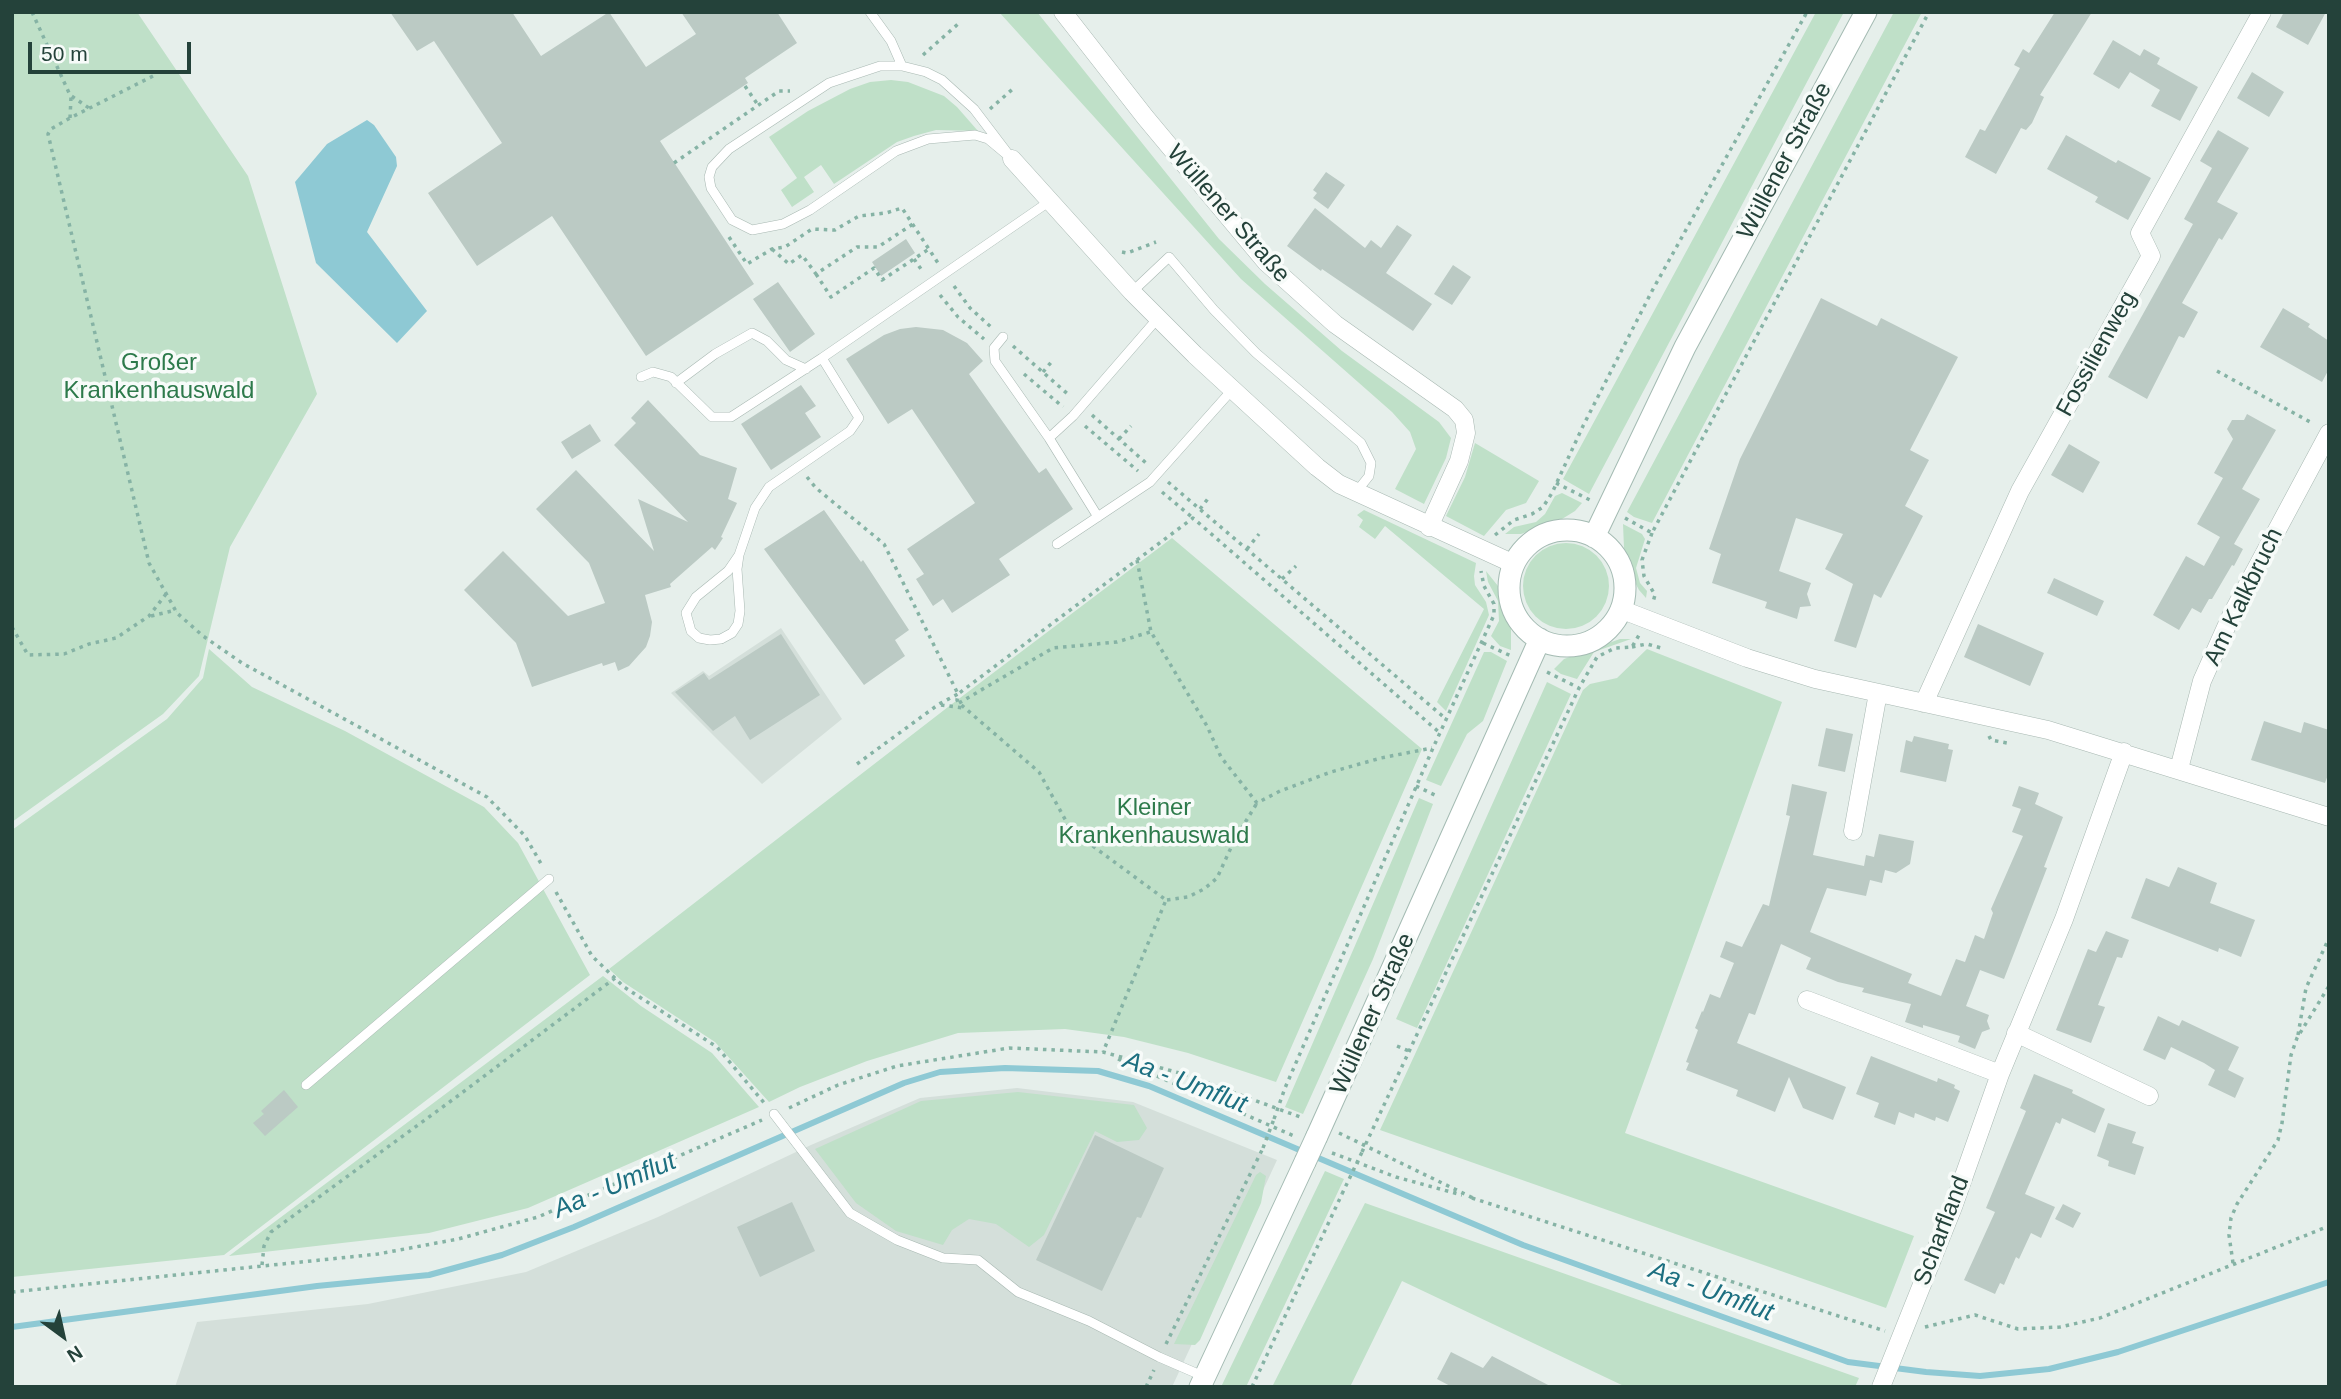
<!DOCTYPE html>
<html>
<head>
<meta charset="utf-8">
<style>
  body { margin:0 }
  #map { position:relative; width:2341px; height:1399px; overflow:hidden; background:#e6efeb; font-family:Helvetica,sans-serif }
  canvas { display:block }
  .frame { position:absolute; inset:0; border:14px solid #24423a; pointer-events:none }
  .north { position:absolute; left:28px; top:1301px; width:70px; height:70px; -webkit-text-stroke:5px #f7fbf9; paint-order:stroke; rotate:147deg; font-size:19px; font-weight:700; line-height:28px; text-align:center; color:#24423a }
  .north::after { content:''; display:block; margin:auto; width:24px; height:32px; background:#24423a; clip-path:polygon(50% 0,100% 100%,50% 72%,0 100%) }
  .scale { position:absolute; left:28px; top:42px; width:163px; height:32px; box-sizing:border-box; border:4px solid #24423a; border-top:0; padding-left:9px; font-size:21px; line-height:24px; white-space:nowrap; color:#24423a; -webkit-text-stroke:5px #f7fbf9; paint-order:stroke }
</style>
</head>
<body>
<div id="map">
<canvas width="2341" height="1399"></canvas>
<div class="frame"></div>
<div class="north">N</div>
<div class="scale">50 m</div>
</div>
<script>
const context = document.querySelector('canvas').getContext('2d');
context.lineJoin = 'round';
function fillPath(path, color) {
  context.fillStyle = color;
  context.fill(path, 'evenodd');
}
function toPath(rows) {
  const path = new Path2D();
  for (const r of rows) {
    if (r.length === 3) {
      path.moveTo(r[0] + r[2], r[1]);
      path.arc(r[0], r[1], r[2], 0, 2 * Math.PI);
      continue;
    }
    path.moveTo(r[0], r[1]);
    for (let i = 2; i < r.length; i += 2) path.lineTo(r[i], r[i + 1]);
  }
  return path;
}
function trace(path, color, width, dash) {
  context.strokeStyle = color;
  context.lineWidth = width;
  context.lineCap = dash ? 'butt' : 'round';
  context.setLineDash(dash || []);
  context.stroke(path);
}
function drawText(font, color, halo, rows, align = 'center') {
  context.font = font + ' Helvetica,sans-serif';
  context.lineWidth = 7;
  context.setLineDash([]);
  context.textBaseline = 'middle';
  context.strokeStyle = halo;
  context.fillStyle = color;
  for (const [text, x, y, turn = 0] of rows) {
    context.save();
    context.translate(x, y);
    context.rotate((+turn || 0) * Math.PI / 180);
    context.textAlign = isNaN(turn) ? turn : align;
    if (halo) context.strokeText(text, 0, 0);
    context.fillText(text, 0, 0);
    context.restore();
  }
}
const built = toPath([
  [781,628,842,719,762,784,671,693,703,671,709,676],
  [1017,1088,1133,1102,1277,1160,1172,1387,175,1387,197,1322,368,1304,526,1272,658,1217,811,1145,920,1098]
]);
const green = toPath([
  [12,12,137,12,248,176,317,394,230,547,199,676,163,714,12,822],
  [999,12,1037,12,1219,239,1265,284,1342,351,1439,422,1451,438,1446,458,1424,504,1395,489,1416,449,1410,432,1392,412,1241,279],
  [1816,12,1844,12,1589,494,1563,479],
  [1894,12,1922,12,1652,523,1634,517,1627,512],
  [891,80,908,82,944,96,957,107,978,131,936,130,914,136,897,142,834,184,821,165,804,177,814,192,792,207,781,190,797,178,769,137,808,111,850,89,870,82],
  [1475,443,1539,481,1526,503,1506,510,1484,536,1446,516,1465,477],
  [1562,493,1582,503,1575,511,1562,519,1521,534,1505,534,1514,527,1536,522,1545,514,1555,496],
  [1364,510,1476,563,1474,576,1475,585,1486,602,1489,615,1446,711,1437,702,1484,609,1385,526,1375,539,1359,527,1363,520,1357,515],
  [1623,524,1642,534,1645,539,1636,568,1640,583,1647,591,1646,598,1639,590,1629,571,1624,548],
  [1172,538,1422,749,1276,1082,1188,1053,1124,1037,1065,1029,958,1033,867,1061,800,1087,769,1102,715,1042,623,982,609,969,948,707],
  [1566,586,43],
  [1486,571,1498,586,1511,625,1511,650,1500,646,1491,636,1499,621,1498,601,1488,582],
  [1620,639,1631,639,1594,652,1577,679,1561,674,1554,669,1564,659],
  [209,649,252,687,345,731,484,807,518,843,590,975,224,1255,12,1277,12,830,167,719,203,678],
  [1647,649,1782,702,1625,1133,1914,1236,1886,1308,1380,1130,1583,690,1590,684,1617,678],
  [1484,652,1491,652,1507,661,1483,721,1467,734,1441,786,1426,780],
  [1547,682,1571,694,1417,1028,1396,1019],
  [1419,798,1433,804,1373,959,1303,1114,1285,1107],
  [603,976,641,1006,712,1053,759,1107,528,1208,429,1233,229,1256],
  [1018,1092,1134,1105,1147,1128,1139,1140,1117,1142,1095,1131,1044,1235,1029,1247,996,1224,969,1219,952,1230,943,1245,896,1231,856,1203,815,1149,921,1101],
  [1325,1171,1344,1179,1246,1387,1221,1387],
  [1260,1172,1266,1176,1261,1203,1200,1340,1195,1345,1174,1344,1256,1175],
  [1365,1203,1859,1378,1855,1387,1626,1387,1402,1281,1350,1387,1272,1387]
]);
const water = toPath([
  [367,120,374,125,396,157,397,166,367,232,427,311,397,343,316,263,295,182,327,144]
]);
const stream = toPath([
  [12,1327,317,1286,429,1275,502,1255,574,1227,904,1083,940,1072,1005,1068,1098,1071,1149,1086,1523,1245,1848,1362,1926,1372,1980,1376,2049,1369,2118,1352,2329,1282]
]);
const building = toPath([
  [390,12,512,12,541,56,609,12,646,67,696,34,681,12,777,12,797,43,745,78,748,83,660,141,754,284,646,356,552,216,477,266,428,193,502,143,434,41,417,51],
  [2055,12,2092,12,2040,95,2044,97,2032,123,2026,130,2021,128,1996,174,1965,157,1980,129,1985,131,2020,68,2014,65,2023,49,2029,53],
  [2284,12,2326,12,2308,45,2276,27],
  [2113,40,2140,56,2144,49,2160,58,2157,64,2198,87,2180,121,2151,106,2160,90,2130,72,2119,89,2093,74],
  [2252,72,2284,92,2269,117,2237,98],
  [2218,130,2249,148,2217,202,2238,213,2222,240,2219,238,2182,303,2198,312,2184,338,2179,336,2147,399,2108,377,2193,224,2184,219,2212,168,2200,161],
  [2066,135,2116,163,2118,160,2151,178,2128,220,2095,202,2098,197,2047,169],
  [1326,172,1345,185,1328,209,1313,198,1317,193,1313,190],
  [1315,208,1365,248,1371,240,1381,248,1397,225,1412,235,1386,273,1432,304,1413,331,1322,269,1321,271,1287,246],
  [906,239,915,253,881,276,872,262],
  [1453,265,1471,277,1452,305,1434,294],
  [778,282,815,334,790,352,753,299],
  [1821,298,1877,326,1881,318,1958,357,1910,450,1929,460,1905,506,1923,516,1881,598,1874,594,1856,648,1834,641,1853,584,1825,569,1843,534,1796,518,1779,571,1811,583,1807,594,1811,606,1800,607,1797,619,1765,608,1767,602,1712,583,1721,554,1709,549,1740,459],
  [2283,308,2310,324,2308,327,2329,341,2329,369,2322,382,2260,347],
  [916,327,943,330,967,343,983,361,969,374,1039,473,1046,468,1073,509,999,559,1010,575,952,613,943,599,933,606,916,579,924,574,907,549,975,503,912,409,888,424,846,359,884,335,900,329],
  [801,385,816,406,805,413,821,437,771,470,741,424],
  [648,400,700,455,737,468,728,499,737,503,721,537,723,538,715,550,712,547,670,584,671,587,645,595,652,622,650,636,646,647,629,666,618,671,615,662,603,666,602,663,532,687,516,643,464,590,503,551,568,616,605,603,589,563,536,509,576,470,654,551,638,499,688,522,614,445,636,423,631,418],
  [2247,414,2276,430,2242,489,2260,499,2234,544,2243,549,2234,566,2232,565,2212,599,2209,599,2201,613,2192,608,2179,630,2153,615,2186,556,2204,566,2220,537,2197,524,2223,478,2214,473,2233,439,2227,429,2232,420,2244,420],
  [590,424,601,441,572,459,561,442],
  [2069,444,2100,462,2083,493,2051,475],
  [824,510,861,562,863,560,909,630,895,640,905,656,864,685,764,549],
  [2054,578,2104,601,2097,616,2047,593],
  [1978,624,2044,653,2030,686,1964,657],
  [781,634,820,695,750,740,735,716,713,731,675,692,704,673,709,680],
  [2264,721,2301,733,2304,722,2329,730,2329,772,2325,783,2251,760],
  [1826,728,1853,734,1845,772,1818,766],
  [1914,736,1949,744,1948,749,1953,750,1946,782,1900,772,1906,740,1912,742],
  [1792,784,1827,792,1813,855,1864,866,1866,855,1874,857,1879,834,1914,841,1910,864,1896,873,1885,870,1882,883,1870,880,1866,896,1827,888,1810,932,1912,974,1908,983,1941,996,1956,959,1965,962,1975,935,1984,939,1993,913,1991,909,2023,836,2012,832,2021,809,2012,806,2019,786,2039,793,2035,804,2063,817,2044,867,2047,868,2004,979,1980,970,1966,1006,1989,1015,1987,1021,1990,1029,1982,1032,1975,1049,1958,1042,1960,1036,1923,1025,1923,1028,1905,1022,1911,1004,1862,992,1864,988,1838,982,1806,969,1811,958,1781,944,1755,1015,1749,1013,1737,1043,1846,1087,1833,1120,1803,1108,1789,1077,1775,1112,1736,1096,1738,1090,1686,1070,1689,1063,1686,1062,1698,1030,1695,1028,1702,1011,1703,1012,1710,994,1720,998,1734,963,1720,957,1726,941,1742,947,1763,904,1769,906,1790,816,1786,815],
  [2178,867,2217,883,2210,903,2255,920,2241,957,2219,948,2218,952,2131,918,2146,878,2169,887],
  [2106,931,2129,940,2122,958,2117,957,2098,1005,2105,1007,2091,1043,2056,1030,2088,949,2096,952],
  [2158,1016,2179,1026,2182,1020,2239,1047,2228,1070,2244,1078,2235,1098,2208,1085,2215,1070,2204,1063,2171,1047,2165,1060,2143,1050],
  [1871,1056,1937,1082,1938,1078,1955,1085,1954,1088,1960,1091,1948,1122,1936,1117,1935,1121,1915,1113,1914,1118,1899,1112,1895,1125,1874,1117,1879,1103,1856,1094],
  [2034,1074,2073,1090,2072,1093,2105,1109,2095,1133,2062,1118,2060,1124,2056,1122,2025,1194,2055,1207,2041,1238,2031,1233,2019,1259,2016,1257,2004,1285,2000,1283,1995,1294,1964,1280,1995,1212,1986,1208,2026,1111,2020,1108],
  [284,1090,298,1107,265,1136,253,1123,264,1114,261,1111],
  [2108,1123,2136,1132,2132,1143,2144,1147,2135,1175,2108,1166,2109,1161,2097,1156],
  [1095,1135,1164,1168,1141,1218,1137,1217,1102,1291,1036,1260],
  [792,1202,815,1251,760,1277,737,1227],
  [2063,1204,2081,1213,2073,1228,2055,1219],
  [1451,1352,1483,1368,1492,1356,1552,1387,1452,1387,1437,1379]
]);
const path = toPath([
  [32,12,70,95,89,108],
  [923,55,958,24],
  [153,76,70,118,51,129,48,134,149,563,177,613,203,636,242,663,487,797,525,836,543,867],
  [745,86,758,105],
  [990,109,1015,87],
  [70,118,71,97],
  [674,163,779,91,790,91],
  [729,237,747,264,772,249,785,247,812,229,835,230,859,216,886,213,902,208,938,263],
  [772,249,789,264,802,255,816,274,857,247,878,247,913,224],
  [1122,252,1127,253,1156,242],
  [914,259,923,272],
  [816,274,831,297,874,268,882,280,929,249],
  [954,286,970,308,991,327],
  [940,295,958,317,984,339],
  [1013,346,1070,396],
  [2217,371,2312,423],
  [1043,372,1053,360],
  [1024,374,1063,407],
  [1092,415,1146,463],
  [1085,426,1138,471],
  [1119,439,1131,426],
  [807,477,816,488,884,544,958,694,1193,518,1440,733],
  [1168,482,1446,719],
  [1556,483,1590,500],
  [1162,492,1193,518],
  [1200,509,1210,496],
  [1625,518,1652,533,1929,12],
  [1652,533,1642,560,1644,576,1655,595,1653,602],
  [1495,535,1514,520,1532,514,1543,507,1552,493,1583,426,1652,291,1807,12],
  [1247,549,1259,534],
  [1137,560,1151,632,1207,726,1221,757,1257,803,1280,791,1331,772,1381,758,1432,748],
  [1282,579,1296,566],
  [151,616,176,610],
  [12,627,28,655,64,654,89,644,116,638,149,616,166,594],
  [1483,643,1511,656],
  [1632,647,1647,644,1661,648],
  [1547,672,1579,688],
  [959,703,1053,648,1117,642,1150,632],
  [941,705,964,708],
  [1989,736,1991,740,2007,743],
  [857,764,939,704,958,694,957,700,959,703,1039,772,1071,830,1166,900,1103,1052],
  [1416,786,1439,797],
  [556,892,592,956,624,987,717,1047,766,1105],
  [1167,900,1188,897,1204,889,1217,878,1235,839,1257,803],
  [2298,1035,2306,988,2329,938],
  [1397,1046,1409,1051],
  [1118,1059,1294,1136],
  [789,1108,838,1085,897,1066,1009,1048,1103,1052,1183,1074,1303,1118],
  [1274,1119,1285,1088,1433,748,1494,615,1494,604,1484,586,1481,571],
  [1339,1133,1473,1198],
  [1362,1152,1579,688,1597,657,1615,648,1632,647,1639,635],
  [1332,1153,1396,1177,1462,1195],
  [1472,1198,1885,1331],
  [2233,1263,2229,1235,2231,1218,2237,1204,2278,1140,2282,1123,2291,1055,2297,1038,2329,986],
  [262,1265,264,1246,271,1232,455,1098,615,978],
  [12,1292,378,1254,458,1239,538,1217,762,1120],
  [1925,1327,1975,1315,2018,1329,2060,1327,2100,1318,2329,1226],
  [1166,1344,1263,1148],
  [1146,1387,1154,1370],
  [1252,1387,1342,1194]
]);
const lane = toPath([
  [870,12,891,41,902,66],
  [880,66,902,66,926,72,942,80,974,109,1012,159,988,139,975,135,928,139,896,151,810,210,783,224,752,230,732,220,711,188,709,177,712,167,729,149,829,83,880,66],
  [1132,292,1169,257,1214,310,1256,353,1361,443,1371,463,1369,476,1357,491],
  [1003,337,994,348,995,361,1049,438,1098,517],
  [641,377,653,372,671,377,712,417,731,417,822,358],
  [676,383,715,354,752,333,767,341,786,360,806,369],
  [1049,438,1073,416,1158,318],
  [1057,544,1150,482,1232,390],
  [739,555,737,569,740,611,738,624,732,633,721,639,710,640,699,638,691,631,686,613,696,597,728,571,739,555,755,508,769,487,850,431,859,418,822,358,1050,201],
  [306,1085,549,879],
  [774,1114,850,1213,897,1240,943,1258,978,1260,1018,1292,1089,1321,1159,1357,1205,1377]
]);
const street = toPath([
  [1063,12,1145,117,1266,262,1335,324,1455,409,1464,420,1466,433,1459,461,1429,527],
  [1012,159,1132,292,1195,355,1317,467,1339,484,1514,564],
  [1620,609,1747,658,1815,679,2048,730,2329,817],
  [1924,703,2020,491,2151,256,2140,233,2262,12],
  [2179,769,2202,681,2232,614,2329,433],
  [1853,831,1878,693],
  [1807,1000,2000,1074],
  [2016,1033,2149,1096],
  [1881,1387,1953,1207,2000,1074,2064,919,2124,752]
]);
const secondary = toPath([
  [1567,588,58],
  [1594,537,1685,347,1866,12],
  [1317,1136,1540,639],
  [1200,1387,1305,1162]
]);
const pathBridge = toPath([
  [1263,1148,1274,1119],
  [1342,1194,1362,1152]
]);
const secondaryBridge = toPath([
  [1305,1162,1317,1136]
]);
const streetNames = [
  ["Wüllener Straße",1785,161,-62],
  ["Wüllener Straße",1228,214,49],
  ["Fossilienweg",2097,354,-61],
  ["Am Kalkbruch",2244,597,-64],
  ["Wüllener Straße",1373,1014,-66],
  ["Scharfland",1942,1231,-69]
];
const parkNames = [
  ["Großer",159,363],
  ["Krankenhauswald",159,391],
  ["Kleiner",1154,808],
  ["Krankenhauswald",1154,836]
];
const waterNames = [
  ["Aa - Umflut",1185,1083,21],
  ["Aa - Umflut",615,1186,-23],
  ["Aa - Umflut",1711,1292,20]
];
fillPath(built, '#d4dfda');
fillPath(green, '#bfe0c8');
fillPath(water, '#8ec9d4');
trace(stream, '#8ec9d4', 6);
fillPath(building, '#bbcac4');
trace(lane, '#a8b8b2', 10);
trace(street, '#a8b8b2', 19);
trace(secondary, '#a4bbb3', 23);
trace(path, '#86b3a5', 3.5, [3.5, 5]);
trace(lane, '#fff', 9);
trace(street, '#fff', 18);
trace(secondary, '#fff', 21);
trace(secondaryBridge, '#a4bbb3', 23, []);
trace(pathBridge, '#86b3a5', 3.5, [3.5, 5]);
trace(secondaryBridge, '#fff', 21);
drawText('24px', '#24423a', '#f7fbf9', streetNames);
drawText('24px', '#2d7a4b', '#f7fbf9', parkNames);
drawText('italic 26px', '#1c6f80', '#f7fbf9', waterNames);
</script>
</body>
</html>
